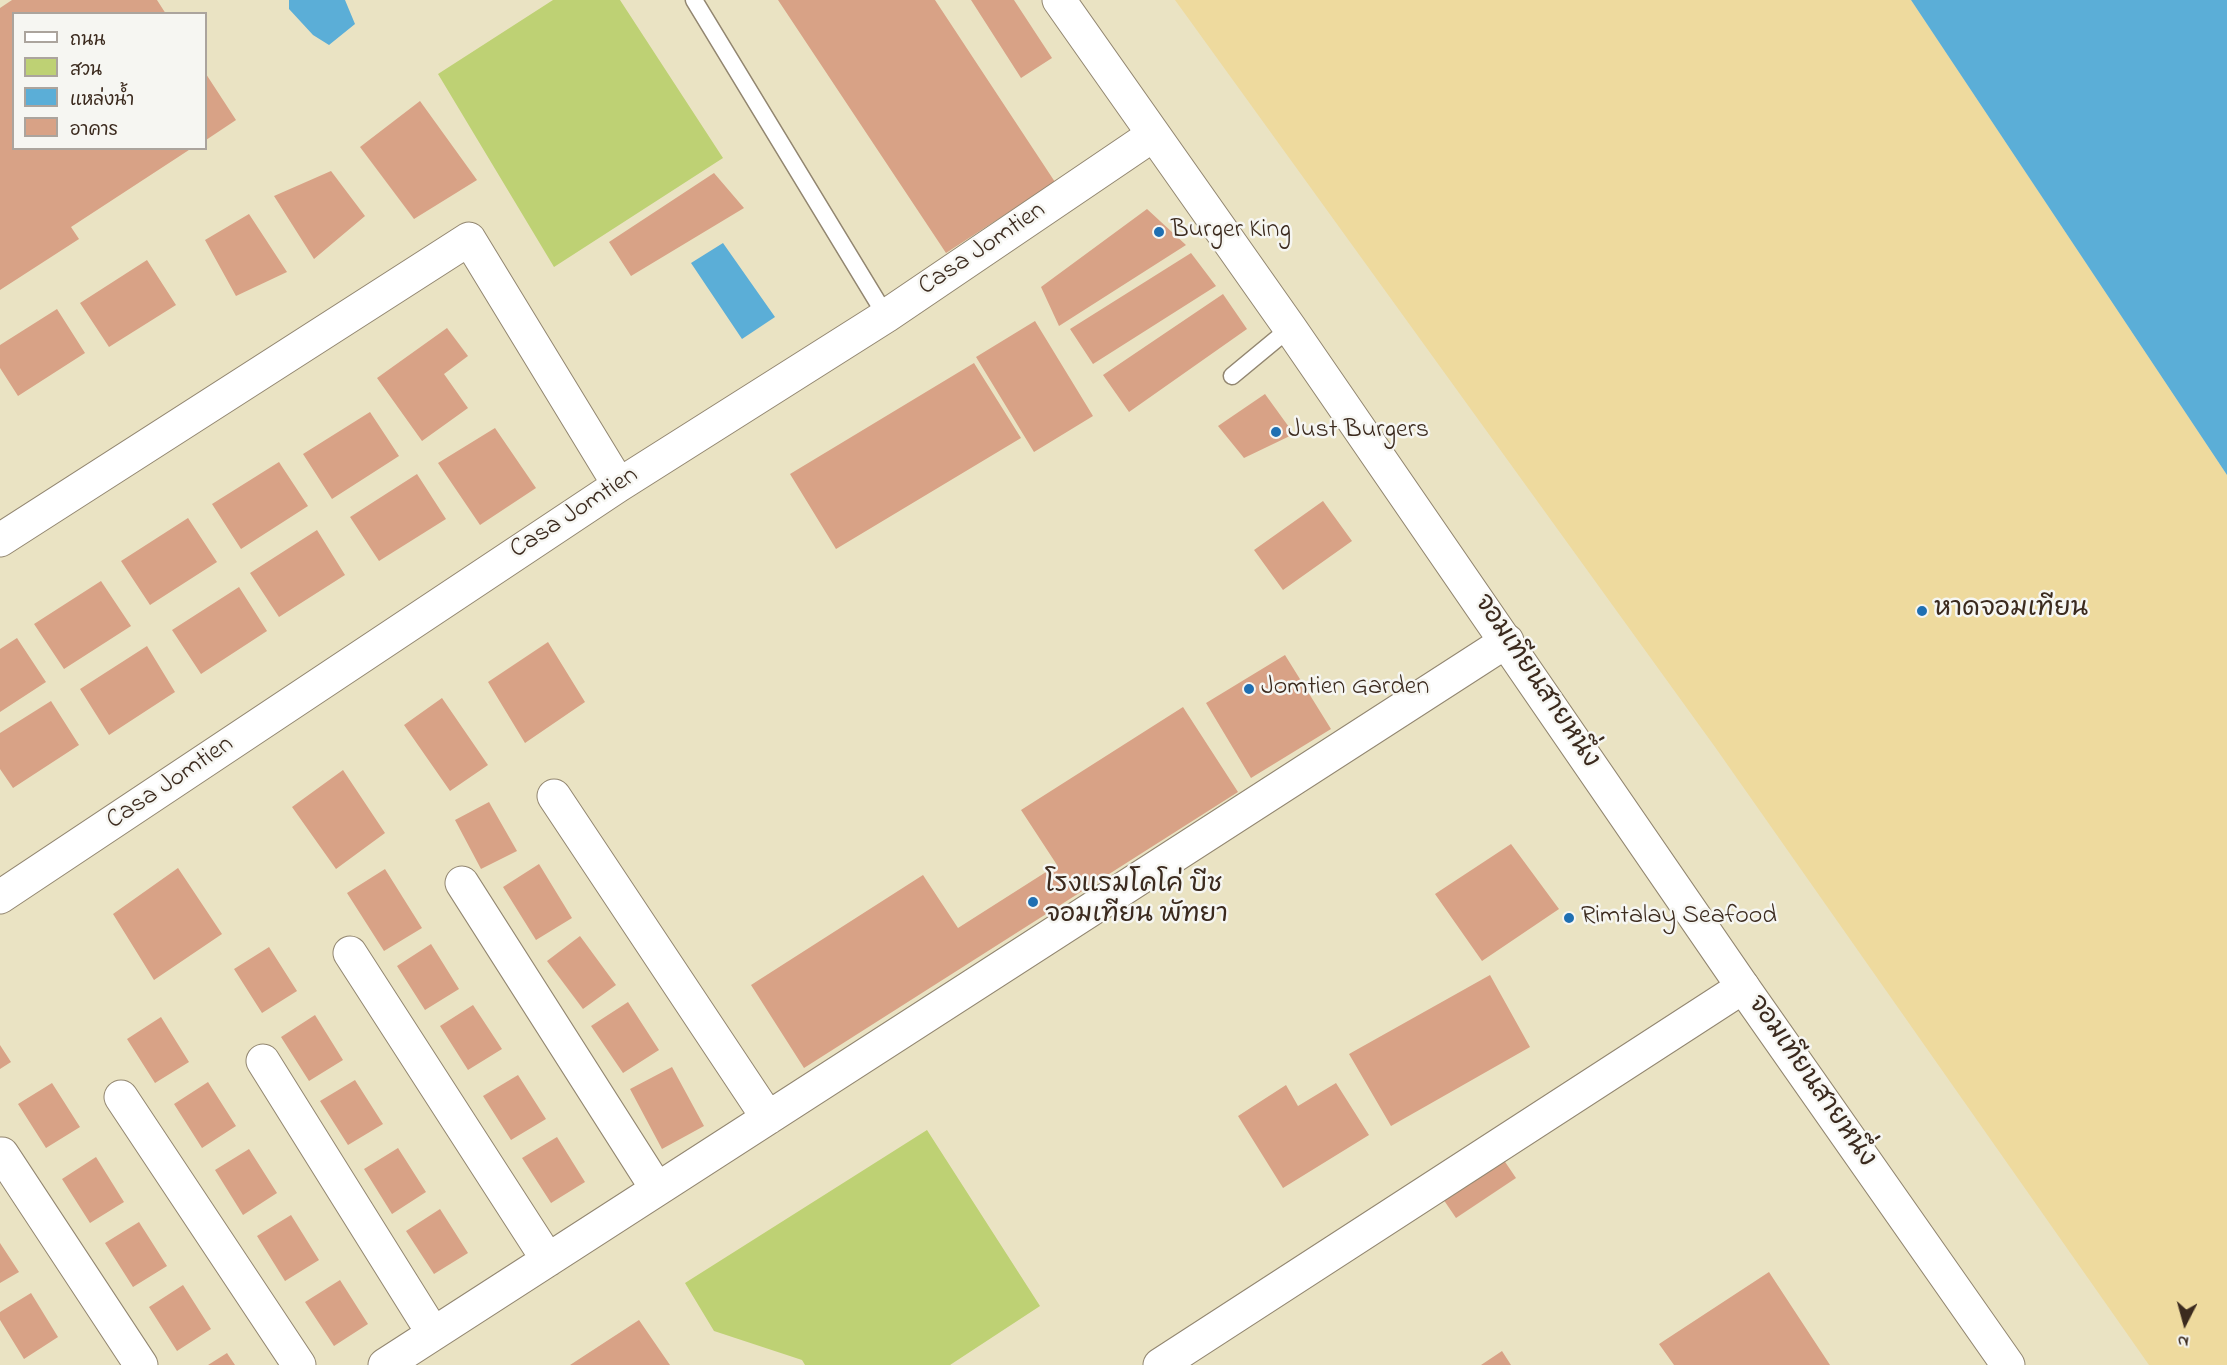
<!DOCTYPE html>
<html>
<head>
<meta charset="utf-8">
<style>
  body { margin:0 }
  #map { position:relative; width:2227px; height:1365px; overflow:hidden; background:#eae3c3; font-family:"Indie Flower","Playpen Sans Thai",sans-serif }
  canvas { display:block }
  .legend { position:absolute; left:12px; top:12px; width:195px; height:138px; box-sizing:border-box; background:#f6f6f2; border:2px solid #aba49d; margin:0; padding:8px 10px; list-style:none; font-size:18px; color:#3b2a1e }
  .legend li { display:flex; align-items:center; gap:12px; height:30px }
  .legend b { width:30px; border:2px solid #aba49d }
  .north { position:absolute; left:2155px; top:1293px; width:60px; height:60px; -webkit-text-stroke:4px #f6f6f2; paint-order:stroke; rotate:186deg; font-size:16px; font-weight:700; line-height:24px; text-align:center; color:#3b2a1e }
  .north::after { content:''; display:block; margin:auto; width:21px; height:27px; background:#3b2a1e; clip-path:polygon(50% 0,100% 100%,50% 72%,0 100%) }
</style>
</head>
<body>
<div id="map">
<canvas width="2227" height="1365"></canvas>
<ul class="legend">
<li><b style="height:8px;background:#fff"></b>ถนน</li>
<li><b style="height:16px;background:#bed174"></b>สวน</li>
<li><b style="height:16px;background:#5baed7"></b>แหล่งน้ำ</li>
<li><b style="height:16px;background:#d8a286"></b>อาคาร</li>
</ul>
<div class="north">N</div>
</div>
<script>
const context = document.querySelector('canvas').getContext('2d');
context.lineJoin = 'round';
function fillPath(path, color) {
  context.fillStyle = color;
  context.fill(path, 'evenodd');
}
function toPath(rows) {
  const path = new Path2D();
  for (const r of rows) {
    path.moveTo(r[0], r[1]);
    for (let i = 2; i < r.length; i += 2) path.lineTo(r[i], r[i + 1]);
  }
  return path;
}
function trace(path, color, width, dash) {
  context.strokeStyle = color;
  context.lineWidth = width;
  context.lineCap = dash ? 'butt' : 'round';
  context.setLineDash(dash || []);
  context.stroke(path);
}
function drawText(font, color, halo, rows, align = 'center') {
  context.font = font + ' "Indie Flower","Playpen Sans Thai",sans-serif';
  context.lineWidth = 5;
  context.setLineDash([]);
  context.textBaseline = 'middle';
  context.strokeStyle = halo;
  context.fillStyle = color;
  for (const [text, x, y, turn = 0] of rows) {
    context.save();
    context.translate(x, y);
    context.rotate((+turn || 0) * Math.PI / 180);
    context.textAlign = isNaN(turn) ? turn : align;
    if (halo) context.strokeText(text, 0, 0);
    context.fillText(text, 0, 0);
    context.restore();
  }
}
const green = toPath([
  [553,0,620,0,723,158,554,267,438,74],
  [927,1130,1040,1306,950,1365,805,1365,802,1360,714,1331,685,1283]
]);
const sand = toPath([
  [1175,0,1911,0,2227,475,2227,1365,2149,1365,1715,747]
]);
const water = toPath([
  [289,0,345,0,355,24,329,45,313,35,289,9],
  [1911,0,2227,0,2227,475],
  [723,243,775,317,742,339,691,263]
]);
const building = toPath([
  [12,0,157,0,166,14,14,14,14,148,192,148,71,227,79,239,0,290,0,8],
  [778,0,935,0,1055,182,946,253],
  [971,0,1014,0,1052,58,1021,78],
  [206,74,236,120,206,140],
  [420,101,477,180,414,219,360,147],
  [331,171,365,216,314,259,274,196],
  [714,173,744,208,631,276,609,242],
  [1147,209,1186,245,1059,326,1041,287],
  [249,214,287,272,236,296,205,240],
  [1191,253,1216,286,1093,364,1070,329],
  [147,260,176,305,109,347,80,303],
  [1223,294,1247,329,1129,412,1103,375],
  [57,309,85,353,18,396,0,368,0,345],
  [1035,321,1093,416,1034,452,976,357],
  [447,328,468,356,444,374,468,408,422,441,377,378],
  [974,363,1021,438,836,549,790,474],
  [1265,394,1294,434,1244,458,1218,426],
  [370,412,399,456,332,499,303,454],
  [495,428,536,488,480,525,438,463],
  [279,462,308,506,241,549,212,504],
  [417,474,446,519,379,561,350,517],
  [1323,501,1352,541,1283,590,1254,550],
  [188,518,217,562,150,605,121,561],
  [317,530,345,575,279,617,250,573],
  [101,581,131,626,64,669,34,624],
  [239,587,267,631,201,674,172,630],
  [17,638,46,682,0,712,0,649],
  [548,642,585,702,525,743,488,682],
  [147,646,175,692,109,735,80,689],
  [1285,655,1331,729,1251,778,1206,703],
  [442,698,488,765,450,791,404,725],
  [51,701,79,745,13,788,0,769,0,733],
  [1183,707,1238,792,804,1068,751,985,923,875,958,928,1057,865,1021,810],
  [343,770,385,833,336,869,292,807],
  [489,802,517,851,481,869,455,820],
  [1511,844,1559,909,1482,961,1435,894],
  [539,864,572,918,536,940,503,887],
  [178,868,222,934,154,980,113,914],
  [385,869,422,928,384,951,347,893],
  [580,936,616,985,583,1009,547,961],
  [431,944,459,989,425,1010,397,966],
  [269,947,297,991,262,1013,234,969],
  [1490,975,1530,1047,1391,1126,1349,1054],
  [628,1002,659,1050,623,1073,591,1026],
  [473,1005,502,1049,468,1070,440,1026],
  [315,1015,343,1060,309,1081,281,1037],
  [161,1017,189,1062,155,1083,127,1039],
  [0,1045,11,1062,0,1069],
  [672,1067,704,1126,662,1149,630,1089],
  [518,1075,546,1119,511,1140,483,1096],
  [355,1080,383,1124,348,1145,320,1101],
  [208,1082,236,1126,202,1148,174,1104],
  [52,1083,80,1127,46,1148,18,1104],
  [1336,1083,1369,1135,1283,1188,1238,1116,1286,1085,1298,1106],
  [557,1137,585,1182,551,1203,522,1158],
  [398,1148,426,1192,392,1214,364,1169],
  [249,1149,277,1193,243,1215,215,1170],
  [1499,1153,1516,1178,1456,1218,1439,1193],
  [96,1157,124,1202,90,1223,62,1179],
  [440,1209,468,1253,434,1274,406,1231],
  [291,1215,319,1260,285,1281,257,1236],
  [139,1222,167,1266,133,1287,105,1243],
  [0,1243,19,1272,0,1283],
  [1769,1272,1830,1365,1674,1365,1659,1344],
  [340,1280,368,1324,334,1346,305,1302],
  [183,1285,211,1329,177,1351,149,1307],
  [31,1293,58,1337,24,1359,0,1320,0,1312],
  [639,1320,670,1365,570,1365],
  [1502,1351,1511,1365,1481,1365],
  [227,1353,235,1365,208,1365]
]);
const lane = toPath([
  [694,0,886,316],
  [1232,376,1290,328]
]);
const street = toPath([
  [0,540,469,239,619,485],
  [554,796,768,1118],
  [462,883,657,1189],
  [0,897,619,485,886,316,1153,135],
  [350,953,548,1260],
  [263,1061,433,1333],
  [121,1097,299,1365],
  [2,1154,141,1365],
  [385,1365,1507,641],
  [1160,1365,1743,987]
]);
const secondary = toPath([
  [1059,0,1290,328,1743,987,2008,1365]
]);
const markers = [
  [1159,232,6,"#1f6fb2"],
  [1276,432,6,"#1f6fb2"],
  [1922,611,6,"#1f6fb2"],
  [1249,689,6,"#1f6fb2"],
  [1033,902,6,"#1f6fb2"],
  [1569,918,6,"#1f6fb2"]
];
const poiNames = [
  ["Burger King",1171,232],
  ["Just Burgers",1288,432],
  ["หาดจอมเทียน",1934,611],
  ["Jomtien Garden",1261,689],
  ["โรงแรมโคโค่ บีช",1045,887],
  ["จอมเทียน พัทยา",1045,917],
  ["Rimtalay Seafood",1581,918]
];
const streetNames = [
  ["Casa Jomtien",983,250,-34],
  ["Casa Jomtien",575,514,-33],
  ["จอมเทียนสายหนึ่ง",1535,682,56],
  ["Casa Jomtien",171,784,-34],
  ["จอมเทียนสายหนึ่ง",1810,1082,55]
];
fillPath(green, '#bed174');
fillPath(sand, '#eeda9e');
fillPath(water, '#5baed7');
fillPath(building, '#d8a286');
trace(lane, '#928670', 19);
trace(street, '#928670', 35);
trace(secondary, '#928670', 35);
trace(lane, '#fff', 16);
trace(street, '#fff', 33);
trace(secondary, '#fff', 33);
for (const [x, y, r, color] of markers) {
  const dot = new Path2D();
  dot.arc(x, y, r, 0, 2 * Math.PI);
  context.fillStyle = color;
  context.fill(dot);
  trace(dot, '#f6f6f2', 2);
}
drawText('26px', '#3b2a1e', '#f6f6f2', poiNames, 'left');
drawText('26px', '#3b2a1e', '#f6f6f2', streetNames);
</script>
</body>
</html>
